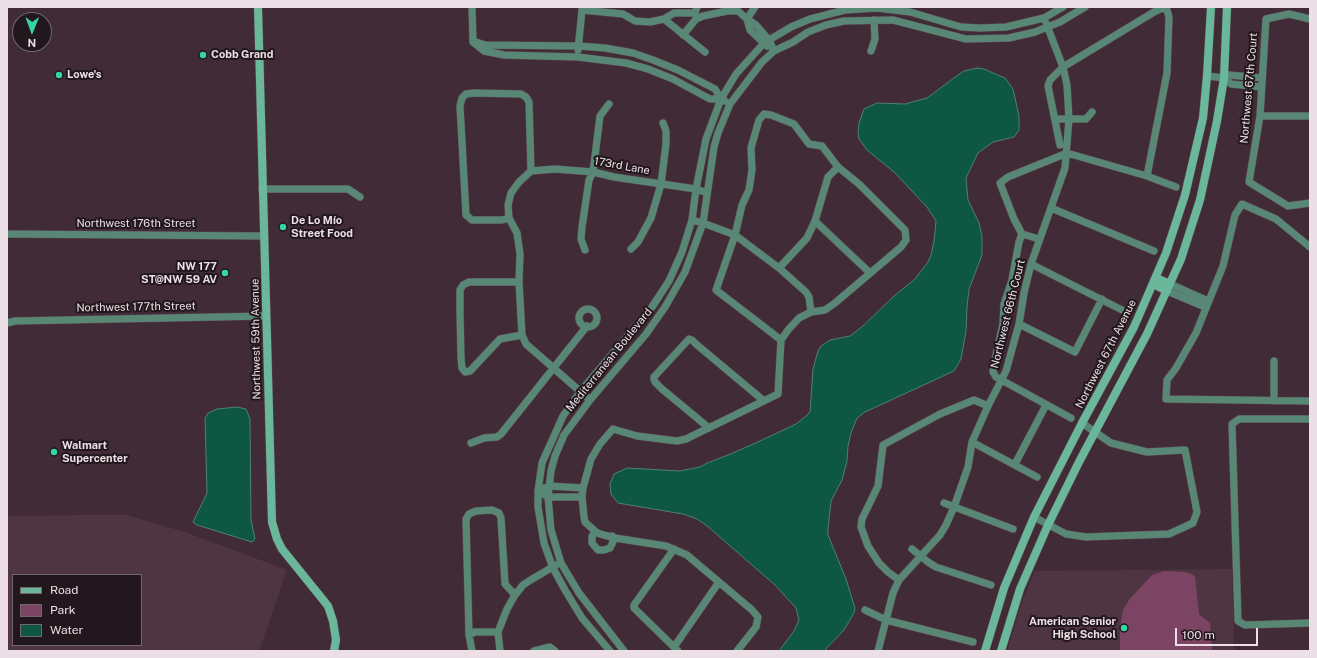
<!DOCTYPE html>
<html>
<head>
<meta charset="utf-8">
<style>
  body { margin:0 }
  #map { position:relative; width:1317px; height:658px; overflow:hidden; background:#412b36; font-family:"Public Sans",sans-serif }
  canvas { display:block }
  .frame { position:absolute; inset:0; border:8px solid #eddfe6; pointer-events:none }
  .legend { position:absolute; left:12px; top:574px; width:130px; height:72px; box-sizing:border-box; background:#21171c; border:1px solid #73676d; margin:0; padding:5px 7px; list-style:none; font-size:12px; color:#eddfe6 }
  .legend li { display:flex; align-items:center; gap:8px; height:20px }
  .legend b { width:20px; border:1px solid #73676d }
  .north { position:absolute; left:12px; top:12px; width:40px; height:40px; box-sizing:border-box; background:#21171c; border:1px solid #73676d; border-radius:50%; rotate:181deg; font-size:11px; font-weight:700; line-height:16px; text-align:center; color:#eddfe6 }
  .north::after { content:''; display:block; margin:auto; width:14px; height:18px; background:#34d4a8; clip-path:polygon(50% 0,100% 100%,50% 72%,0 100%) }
  .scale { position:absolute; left:1175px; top:628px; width:83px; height:18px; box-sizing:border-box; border:2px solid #eddfe6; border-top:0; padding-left:5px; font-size:12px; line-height:14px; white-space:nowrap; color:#eddfe6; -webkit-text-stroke:3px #21171c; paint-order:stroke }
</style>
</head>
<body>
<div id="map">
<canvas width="1317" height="658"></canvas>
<div class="frame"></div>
<ul class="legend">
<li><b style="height:5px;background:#6ab79c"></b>Road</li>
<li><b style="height:11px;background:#7b4462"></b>Park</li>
<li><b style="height:11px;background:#0d5743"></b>Water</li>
</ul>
<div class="north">N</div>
<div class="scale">100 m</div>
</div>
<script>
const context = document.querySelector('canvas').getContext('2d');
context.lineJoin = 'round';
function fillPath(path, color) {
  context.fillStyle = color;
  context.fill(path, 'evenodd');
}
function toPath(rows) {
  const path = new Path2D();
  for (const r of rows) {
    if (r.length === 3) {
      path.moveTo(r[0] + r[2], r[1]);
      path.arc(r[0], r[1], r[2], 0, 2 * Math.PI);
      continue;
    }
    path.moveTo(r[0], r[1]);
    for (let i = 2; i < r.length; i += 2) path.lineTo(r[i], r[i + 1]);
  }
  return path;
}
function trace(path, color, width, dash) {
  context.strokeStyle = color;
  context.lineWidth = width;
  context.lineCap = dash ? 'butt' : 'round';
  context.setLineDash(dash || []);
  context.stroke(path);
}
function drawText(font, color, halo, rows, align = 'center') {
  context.font = font + ' "Public Sans",sans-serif';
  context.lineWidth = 4;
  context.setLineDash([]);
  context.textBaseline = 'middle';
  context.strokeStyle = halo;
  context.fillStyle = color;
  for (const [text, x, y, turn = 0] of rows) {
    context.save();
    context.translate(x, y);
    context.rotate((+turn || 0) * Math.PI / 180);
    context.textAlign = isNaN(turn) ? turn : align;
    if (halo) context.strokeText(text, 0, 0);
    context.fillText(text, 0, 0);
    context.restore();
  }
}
const built = toPath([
  [81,515,127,515,185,532,287,570,259,651,7,651,7,516],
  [13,575,141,575,141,645,13,645],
  [1232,569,1234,651,1007,651,1021,604,1035,571]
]);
const green = toPath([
  [1164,571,1186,572,1195,576,1199,614,1210,623,1212,651,1120,651,1120,627,1123,610,1129,600,1152,575]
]);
const water = toPath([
  [977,68,984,69,1005,78,1013,89,1019,116,1019,130,1014,137,993,142,978,153,966,178,968,200,979,223,982,236,982,255,969,289,967,307,966,331,961,359,954,371,865,412,857,418,851,433,848,446,847,461,842,480,831,501,828,529,828,535,846,579,855,608,854,613,844,630,824,651,779,651,794,631,799,620,796,608,775,585,706,525,697,519,683,514,618,503,611,494,610,484,614,474,627,468,680,471,700,467,707,463,728,455,760,441,796,424,806,416,810,412,813,369,818,351,820,347,830,340,850,336,863,326,894,296,915,279,928,262,931,255,934,241,936,221,927,207,894,172,867,150,859,139,858,133,859,123,864,109,877,103,905,104,927,98,958,75,964,71,977,68],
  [237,407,246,409,250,419,251,520,255,539,252,542,197,525,193,522,207,493,205,418,208,413,217,409,237,407]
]);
const street = toPath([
  [472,7,473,42],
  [664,19,674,13,695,13,697,7],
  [747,19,750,30,767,46],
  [747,19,755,7],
  [1310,19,1289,14,1266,19,1260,116,1249,182,1288,206,1310,203],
  [683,35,696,19,703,16,727,11,738,11,747,19,756,25,769,40,774,51],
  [473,42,484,51,504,55,578,57,626,63,648,69,673,79,710,99,721,99,725,101],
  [476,42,485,45,579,46,605,48,633,53,653,60,678,70,715,89,721,99],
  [578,50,582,10,623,14,635,21,650,22,664,19,705,52],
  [871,51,875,39,874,20],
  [1207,76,1224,78,1229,75,1262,78],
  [1224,78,1231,84,1261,87],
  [1260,116,1310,116],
  [1055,119,1086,119,1092,112],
  [1060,145,1048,86,1050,80,1063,67,1154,12,1162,8,1167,10,1169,17,1167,73,1147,176],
  [531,171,555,169,593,172,614,177,696,189,707,193],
  [262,189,348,189,360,197],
  [1051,208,1154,251],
  [509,218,502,220,472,220,466,215,460,106,462,98,466,94,474,93,521,94,526,97,529,102,531,171,519,182,511,193,508,205,509,218,517,233,520,254,519,282,522,335,526,344,590,400],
  [692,220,703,223,735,235,779,268,806,292,809,297,811,312],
  [815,221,870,273],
  [7,234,264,236],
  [1022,234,1019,242,1012,280,1004,304,1003,324,994,364,993,372,996,377,1071,418],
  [1039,239,1022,234,1014,219,1000,183,1008,177,1067,153,1147,176,1176,187],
  [1310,247,1276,219,1242,204,1235,215,1223,266,1196,333,1176,368,1167,380,1166,399,1310,401],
  [631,249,638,242,651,218,661,184,666,144,666,131,663,123],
  [585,250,581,239,582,227,589,180,593,172,600,116,609,104],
  [1031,264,1126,312],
  [779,268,807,238,815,221,828,177,838,167],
  [519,282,469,282,463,285,460,290,460,312,461,358,462,368,465,372,470,371,500,339,522,335],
  [1170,284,1208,301],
  [1167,291,1205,307],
  [588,318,9],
  [7,323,15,321,266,316],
  [1019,324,1075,352,1102,299],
  [1274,401,1274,361],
  [1310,419,1239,419,1232,424,1238,621,1245,625,1310,623],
  [709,428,662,389,655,382,654,379,654,377,689,339,692,340,696,344,764,401],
  [972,442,1037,477],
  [471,443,484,438,497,437,501,434,587,326],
  [1015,464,1046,405],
  [538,491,549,486,583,488],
  [538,491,548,497,582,497],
  [944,503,1013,529],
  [1034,517,1066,534,1086,537,1169,534,1193,523,1197,512,1185,450,1147,452,1111,443,1082,423],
  [596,532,592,536,592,543,598,550,604,550,610,548,613,542,612,536],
  [674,549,634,605,634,608,678,651],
  [912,549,928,562,936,567,991,585],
  [899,580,888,572,879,563,868,546,861,527,862,519,878,486,883,445,940,414,974,400,988,406],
  [865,610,886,620,973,642],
  [469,635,475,632,498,632],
  [674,647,719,582],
  [472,651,469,635,466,519,469,514,476,511,492,510,499,513,501,518,505,584,515,595],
  [500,651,498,632,507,609,515,595,523,585,529,581,556,565],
  [534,651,550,647,555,651],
  [610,651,582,618,565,590,553,568,544,543,538,507,538,491,542,463,563,416,580,392,652,307,669,281,682,252,692,220,696,189,706,139,721,99,736,74,764,43,791,27,810,19,845,10,877,8,910,12,961,27,980,28,1006,27,1044,18,1063,7],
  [624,651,579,593,561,563,551,530,548,497,551,471,555,456,564,435,590,400,646,334,665,307,685,272,703,223,714,147,718,133,730,104,762,62,774,51,793,42,808,32,826,25,844,21,893,20,966,39,1009,38,1035,32,1060,22,1085,7],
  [737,651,756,627,758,617,752,610,687,555,666,546,615,538,600,534,596,532,585,522,584,517,582,497,583,488,591,459,600,444,613,429,637,436,677,441,686,439,778,394,781,340,788,330,799,318,811,312,825,310,835,303,901,247,906,240,905,230,859,184,838,167,822,146,809,144,794,124,771,115,764,114,759,120,751,148,752,170,749,190,742,205,735,235,716,290,781,340],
  [878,651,893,593,899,580,940,535,946,525,954,507,968,467,972,442,988,406,1006,371,1019,324,1024,293,1031,264,1065,168,1069,119,1067,85,1063,67,1046,23]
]);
const secondary = toPath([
  [258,7,272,522,277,539,282,549,328,606,333,621,336,640,334,651],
  [1156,278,1170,284],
  [1153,284,1167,291],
  [985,651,1004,588,1034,517,1082,423,1134,327,1166,253,1185,195,1203,118,1207,76,1211,7],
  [1001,651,1020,589,1048,525,1079,462,1147,334,1181,259,1200,200,1217,121,1224,78,1227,7]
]);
const markers = [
  [203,55,4,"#34d4a8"],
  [59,75,4,"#34d4a8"],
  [283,227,4,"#34d4a8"],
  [225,273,4,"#34d4a8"],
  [54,452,4,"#34d4a8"],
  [1124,628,4,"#34d4a8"]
];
const poiNames = [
  ["Cobb Grand",211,55],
  ["Lowe's",67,75],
  ["De Lo Mío",291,221],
  ["Street Food",291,234],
  ["NW 177",217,267,"right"],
  ["ST@NW 59 AV",217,280,"right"],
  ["Walmart",62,446],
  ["Supercenter",62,459],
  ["American Senior",1116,622,"right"],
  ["High School",1116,635,"right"]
];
const streetNames = [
  ["Northwest 67th Court",1249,88,-85],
  ["173rd Lane",622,166,10],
  ["Northwest 176th Street",136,224],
  ["Northwest 177th Street",136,307,-1],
  ["Northwest 66th Court",1008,314,-76],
  ["Northwest 59th Avenue",256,339,-91],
  ["Northwest 67th Avenue",1106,354,-63],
  ["Mediterranean Boulevard",609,360,-51]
];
fillPath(built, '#4f3442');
fillPath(green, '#7b4462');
fillPath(water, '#0d5743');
trace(water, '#508074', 1);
trace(street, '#5d4852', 8);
trace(secondary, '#5d4852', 9);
trace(street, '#598776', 7);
trace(secondary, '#6ab79c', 8);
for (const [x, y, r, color] of markers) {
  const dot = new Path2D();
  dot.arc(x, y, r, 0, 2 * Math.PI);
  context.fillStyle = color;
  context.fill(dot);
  trace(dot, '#21171c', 1.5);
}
drawText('bold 11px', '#eddfe6', '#21171c', poiNames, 'left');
drawText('11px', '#eddfe6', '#21171c', streetNames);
</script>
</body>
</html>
